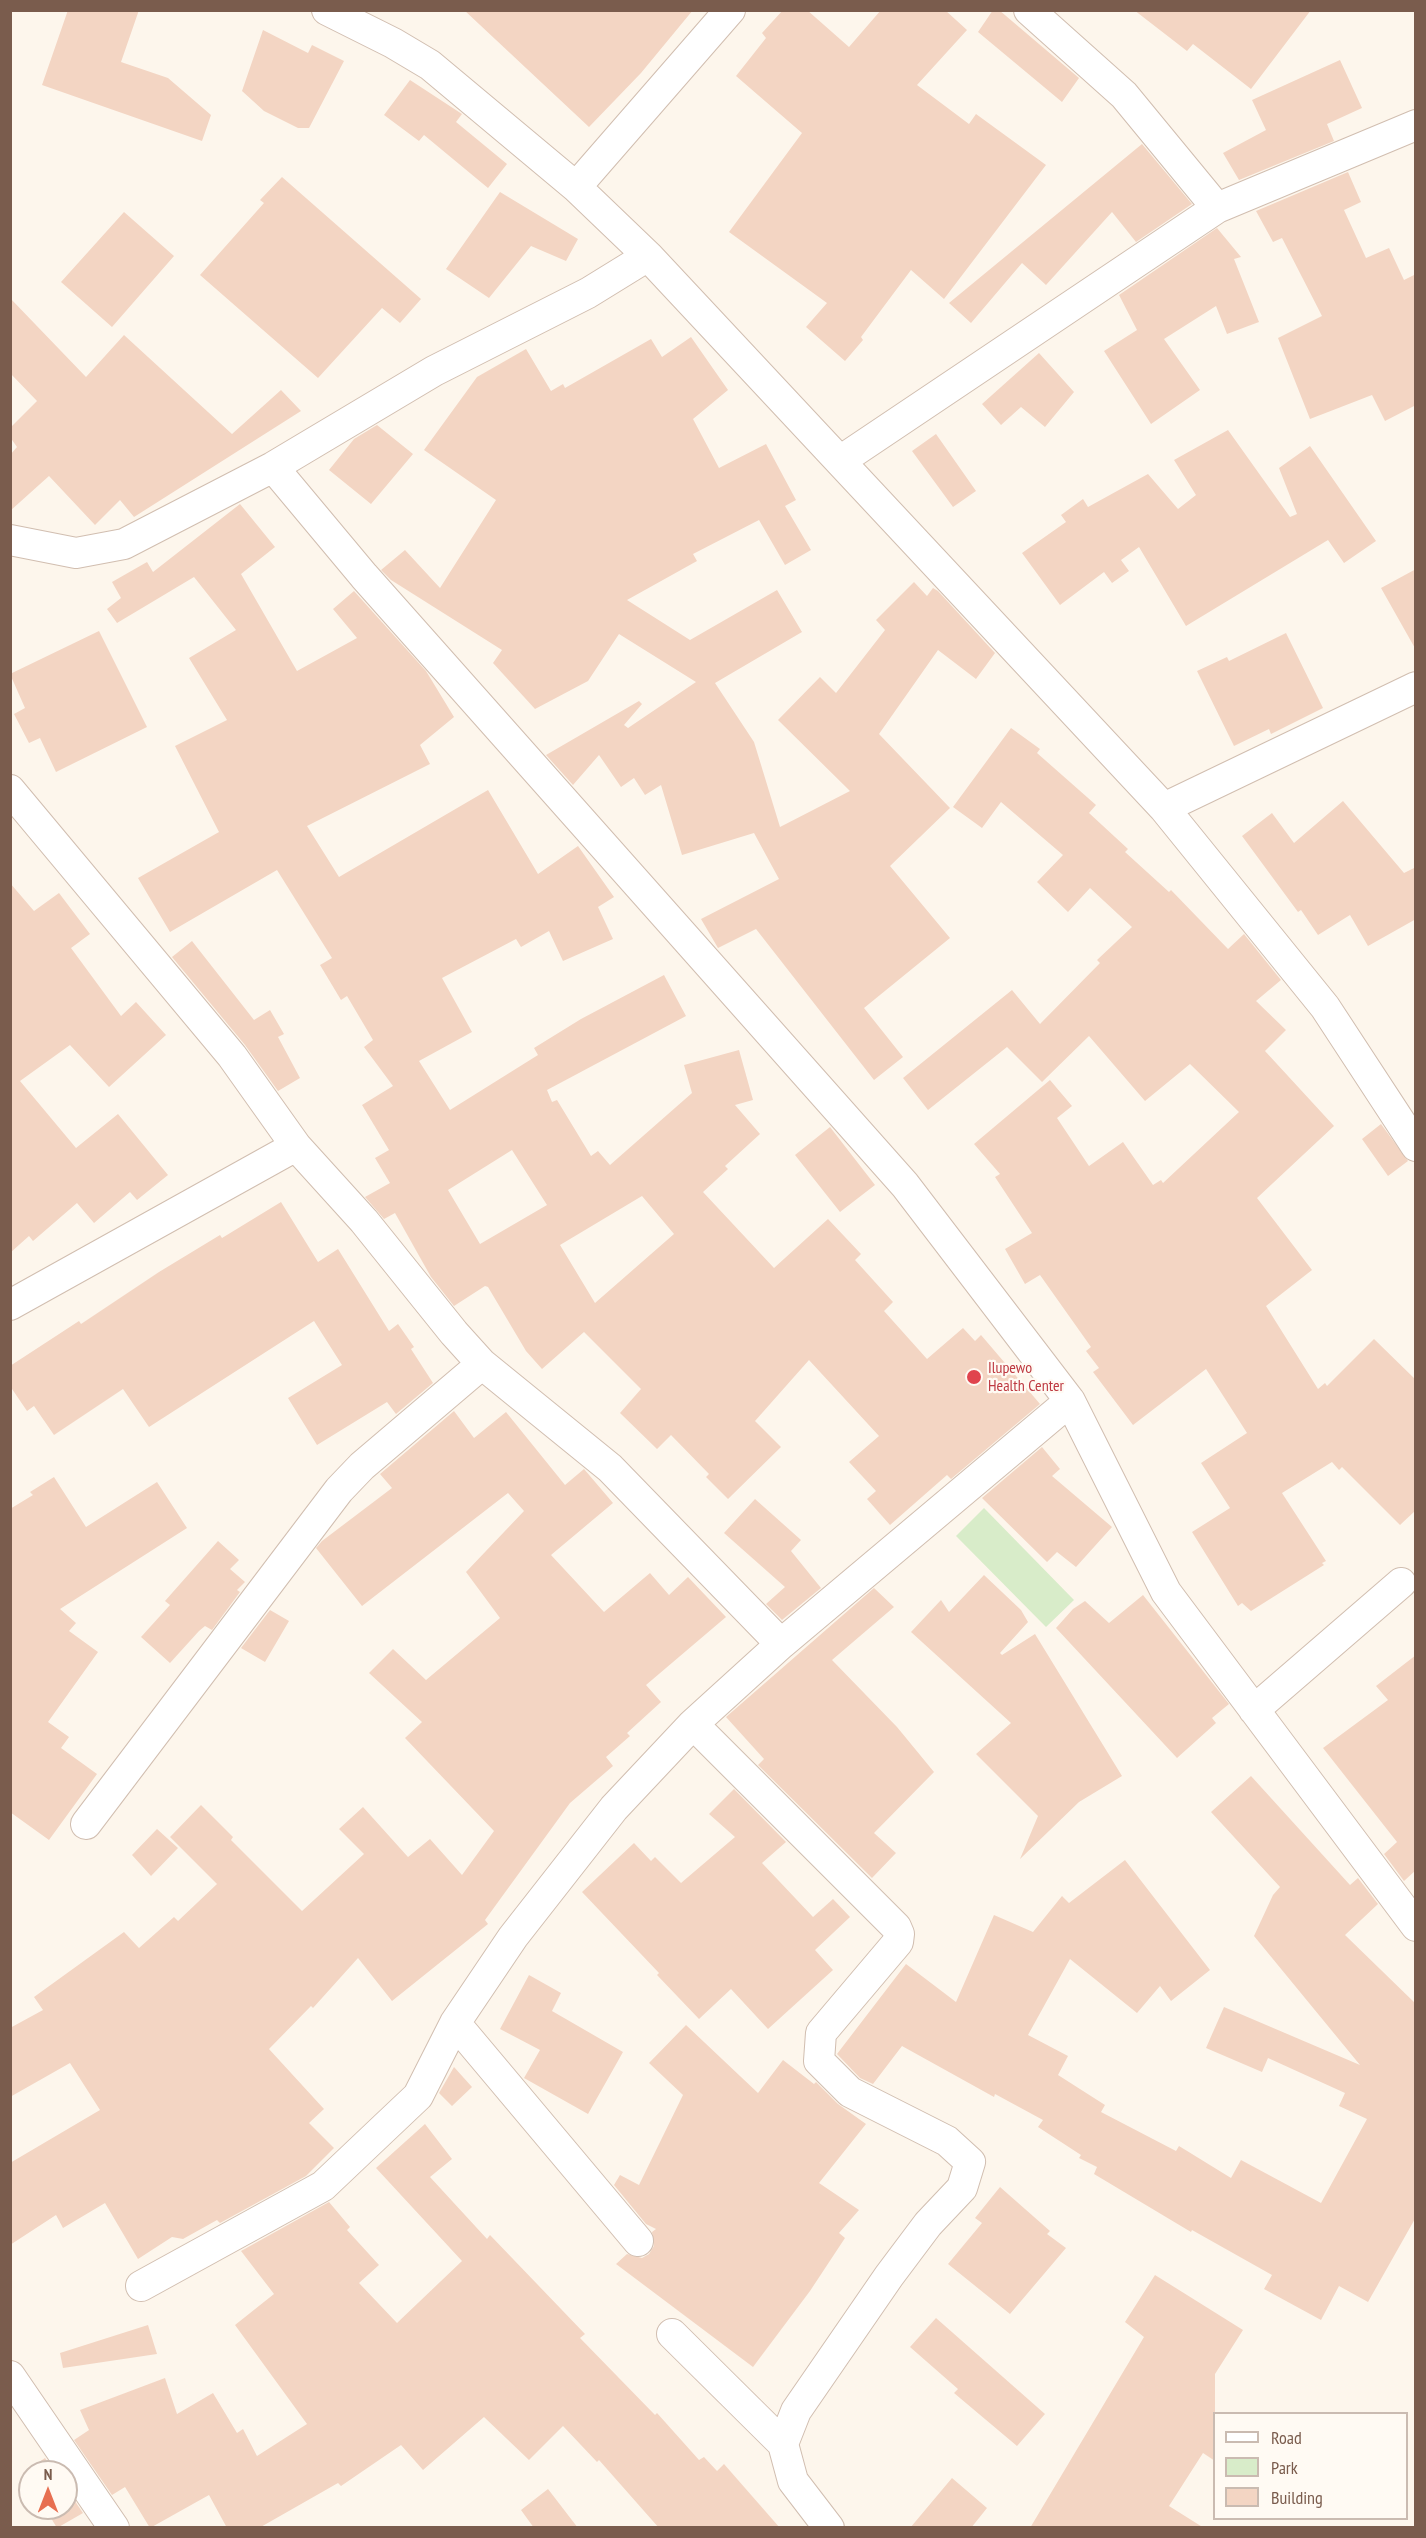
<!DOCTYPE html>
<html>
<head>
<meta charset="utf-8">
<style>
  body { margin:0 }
  #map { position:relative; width:1426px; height:2538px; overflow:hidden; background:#fdf6ec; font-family:"PT Sans Narrow",sans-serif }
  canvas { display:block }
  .frame { position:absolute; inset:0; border:12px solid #7a5c4d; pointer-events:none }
  .legend { position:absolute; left:1213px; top:2412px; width:195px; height:108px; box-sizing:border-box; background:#fffaf3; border:2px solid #cabbb1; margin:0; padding:8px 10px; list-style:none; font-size:18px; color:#7a5c4d }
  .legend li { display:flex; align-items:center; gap:12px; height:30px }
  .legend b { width:30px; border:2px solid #cabbb1 }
  .north { position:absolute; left:18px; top:2460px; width:60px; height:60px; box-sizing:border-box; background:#fffaf3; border:2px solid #cabbb1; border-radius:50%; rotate:0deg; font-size:16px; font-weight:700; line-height:24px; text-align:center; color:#7a5c4d }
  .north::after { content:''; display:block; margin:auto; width:21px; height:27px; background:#e76f51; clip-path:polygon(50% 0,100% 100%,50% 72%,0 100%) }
</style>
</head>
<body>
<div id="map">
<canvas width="1426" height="2538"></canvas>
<div class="frame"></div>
<ul class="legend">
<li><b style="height:8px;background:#fff"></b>Road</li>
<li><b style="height:16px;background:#d8ecc9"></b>Park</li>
<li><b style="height:16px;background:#f3d5c3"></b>Building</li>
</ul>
<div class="north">N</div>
</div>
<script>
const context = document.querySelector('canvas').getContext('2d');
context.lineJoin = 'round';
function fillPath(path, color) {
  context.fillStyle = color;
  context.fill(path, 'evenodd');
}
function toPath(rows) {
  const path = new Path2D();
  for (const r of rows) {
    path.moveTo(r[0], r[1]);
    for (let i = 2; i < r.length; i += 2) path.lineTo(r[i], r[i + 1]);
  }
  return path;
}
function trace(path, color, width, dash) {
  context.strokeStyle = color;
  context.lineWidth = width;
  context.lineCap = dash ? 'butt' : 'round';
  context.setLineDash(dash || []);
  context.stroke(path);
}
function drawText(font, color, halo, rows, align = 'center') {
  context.font = font + ' "PT Sans Narrow",sans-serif';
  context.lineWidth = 4.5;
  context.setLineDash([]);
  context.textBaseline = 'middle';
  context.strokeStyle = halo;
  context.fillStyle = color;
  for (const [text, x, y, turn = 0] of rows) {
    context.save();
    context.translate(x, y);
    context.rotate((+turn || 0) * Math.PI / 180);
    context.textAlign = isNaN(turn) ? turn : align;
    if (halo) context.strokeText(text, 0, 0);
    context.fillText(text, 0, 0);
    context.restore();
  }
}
const green = toPath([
  [984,1508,1074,1600,1046,1627,956,1536]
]);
const building = toPath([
  [68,10,139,10,121,62,168,78,211,115,202,141,42,85],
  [464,10,693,10,641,73,589,127],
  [783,10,807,10,849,47,881,10,945,10,967,30,917,85,969,124,976,114,1046,165,944,299,911,270,861,337,863,340,845,361,806,327,827,303,729,232,802,133,736,76,766,38,762,33],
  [993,10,999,10,1079,78,1062,102,978,32],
  [1134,10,1311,10,1251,89,1193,44,1187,51],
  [263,30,308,53,312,45,344,61,309,128,298,128,264,111,242,91],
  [1340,60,1362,108,1327,124,1334,141,1239,180,1223,153,1266,130,1252,100],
  [410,80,462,114,456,122,507,164,488,188,424,135,419,141,384,115],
  [1142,144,1192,204,1136,242,1112,212,1046,285,1022,263,971,323,949,303],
  [1348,172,1361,202,1344,210,1366,258,1389,248,1404,280,1416,274,1416,405,1385,421,1372,395,1310,419,1278,338,1322,316,1282,238,1273,242,1256,211],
  [282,177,421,299,400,323,382,308,318,378,200,275,264,203,260,200],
  [500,192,578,239,566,261,531,246,489,298,446,269],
  [124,212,174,256,112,327,61,282],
  [1217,228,1241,257,1234,259,1259,322,1227,334,1216,306,1164,339,1200,390,1151,424,1104,351,1137,330,1119,295],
  [10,298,86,377,124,335,232,434,281,390,301,411,134,517,120,500,95,525,49,476,10,511,10,455,17,447,10,437,10,428,37,401,10,373],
  [691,337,728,390,693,419,719,468,766,444,796,500,785,506,811,550,785,565,759,520,693,554,697,561,627,600,690,640,777,590,802,632,715,683,754,742,780,827,850,791,778,720,820,677,836,693,885,630,876,620,914,582,927,596,933,588,938,591,995,653,976,679,938,650,879,734,950,808,890,866,950,938,864,1008,903,1057,874,1080,756,929,718,948,701,919,779,879,754,833,682,855,661,785,645,795,634,778,621,787,599,755,573,785,546,755,639,701,642,704,624,725,628,728,696,682,619,634,588,681,535,709,493,663,502,650,391,580,381,570,405,550,440,588,496,500,424,450,477,377,526,349,551,391,563,384,565,388,651,339,662,357],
  [1039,353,1074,392,1045,427,1021,407,1001,425,982,404],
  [377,425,413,454,371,504,329,470,354,439],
  [1228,430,1290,517,1297,514,1279,468,1310,446,1376,541,1344,563,1328,540,1186,626,1139,547,1121,560,1129,571,1112,583,1104,572,1060,605,1022,553,1066,522,1061,515,1083,499,1088,507,1148,474,1178,509,1196,495,1174,460],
  [936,434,976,491,953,507,912,451],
  [240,504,275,547,241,574,297,671,357,638,333,609,354,591,426,671,454,717,420,745,430,764,307,826,339,877,488,790,538,874,578,846,614,897,598,907,613,939,563,961,549,931,521,947,516,939,442,978,472,1032,419,1061,450,1110,538,1055,534,1048,581,1019,664,975,686,1016,547,1090,552,1102,557,1100,591,1156,598,1151,610,1165,692,1093,684,1065,739,1050,753,1100,735,1105,760,1134,725,1166,728,1169,703,1192,774,1268,828,1219,861,1254,855,1260,893,1302,884,1311,927,1359,963,1328,975,1341,981,1335,1040,1404,951,1479,947,1475,890,1525,867,1499,876,1491,849,1462,879,1436,809,1360,755,1421,781,1447,728,1499,706,1477,709,1474,671,1435,657,1449,620,1413,641,1389,584,1332,542,1369,526,1351,488,1287,485,1286,454,1306,431,1277,395,1213,384,1219,365,1197,390,1183,375,1158,389,1150,362,1105,393,1086,364,1047,373,1040,347,996,341,1000,320,965,332,958,277,870,170,932,138,878,219,832,175,746,227,720,189,658,236,630,194,577,117,623,107,609,121,598,112,582,147,562,153,572],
  [512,1150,547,1205,480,1244,448,1190],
  [642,1196,674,1234,595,1303,560,1245],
  [1416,569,1416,650,1381,588],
  [99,631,147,727,56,772,40,738,29,743,14,714,25,708,10,674],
  [1286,633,1323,708,1271,734,1269,729,1234,746,1197,671,1227,657,1229,661],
  [1011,728,1040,749,1037,753,1096,805,1089,813,1128,849,1125,852,1169,892,1171,890,1228,949,1244,934,1281,980,1256,1001,1286,1030,1265,1051,1334,1126,1257,1198,1312,1270,1266,1306,1318,1389,1325,1383,1327,1386,1374,1339,1416,1380,1416,1510,1400,1525,1342,1467,1339,1470,1332,1462,1282,1493,1326,1561,1322,1563,1324,1565,1251,1611,1242,1603,1238,1606,1192,1532,1230,1508,1201,1463,1247,1433,1206,1369,1133,1425,1093,1372,1099,1368,1086,1351,1091,1347,1040,1275,1025,1284,1005,1249,1032,1233,995,1177,1000,1174,974,1144,1050,1080,1072,1106,1057,1118,1089,1166,1123,1142,1153,1185,1161,1180,1163,1183,1239,1112,1190,1064,1145,1101,1089,1036,1042,1082,1007,1047,928,1110,903,1078,1012,990,1040,1024,1100,963,1097,960,1132,927,1090,888,1068,912,1037,882,1063,855,1001,802,982,828,953,807],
  [1343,801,1404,873,1416,867,1416,919,1368,946,1350,915,1318,935,1301,910,1298,912,1242,836,1272,813,1294,843],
  [10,883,34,911,59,893,90,934,71,948,121,1016,136,1002,166,1035,109,1087,70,1045,20,1081,76,1148,118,1114,168,1175,137,1200,130,1192,94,1223,77,1203,33,1241,29,1236,10,1253],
  [192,941,254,1020,270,1010,284,1034,278,1037,300,1078,278,1091,245,1045,172,957],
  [1381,1124,1408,1161,1388,1176,1362,1139],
  [830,1127,875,1185,840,1212,795,1155],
  [281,1202,318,1262,338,1249,389,1331,398,1324,414,1347,411,1349,433,1383,396,1414,387,1402,317,1445,288,1398,342,1365,314,1321,149,1427,123,1389,54,1435,34,1406,27,1411,10,1386,10,1366,79,1321,81,1324,159,1272,220,1235,222,1238],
  [454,1411,474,1438,506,1412,565,1485,584,1469,613,1503,551,1555,604,1612,650,1573,669,1595,688,1577,726,1617,646,1685,661,1702,627,1733,630,1736,606,1757,613,1766,570,1803,485,1920,488,1924,392,2001,358,1958,313,2008,311,2006,269,2049,324,2109,309,2123,334,2148,306,2176,220,2223,217,2220,183,2239,172,2237,138,2259,105,2203,63,2228,56,2215,10,2245,10,2163,100,2110,70,2063,10,2097,10,2028,43,2010,34,1997,124,1932,139,1948,174,1917,178,1921,217,1884,170,1837,201,1805,233,1837,231,1840,302,1911,364,1854,339,1829,363,1807,408,1857,430,1839,462,1875,494,1831,405,1738,422,1722,369,1673,393,1649,426,1680,500,1618,466,1572,524,1511,508,1493,362,1606,316,1548,322,1541,392,1488,380,1474],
  [1042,1447,1060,1469,1052,1476,1112,1527,1076,1567,1057,1552,1047,1562,982,1498],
  [54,1477,86,1527,157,1482,187,1528,60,1609,76,1623,69,1631,98,1652,48,1722,69,1737,61,1748,97,1774,49,1840,10,1812,10,1509,33,1495,30,1492],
  [755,1499,801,1540,791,1551,821,1588,782,1620,766,1604,785,1587,724,1533],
  [218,1541,239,1560,230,1569,245,1582,237,1590,240,1592,212,1630,205,1626,199,1631,170,1663,141,1637,170,1605,165,1601],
  [984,1575,1021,1610,1028,1622,1000,1653,1002,1655,1035,1634,1122,1776,1079,1802,1020,1859,1038,1816,976,1754,1011,1723,911,1632,941,1600,949,1612],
  [874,1588,894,1607,832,1660,897,1727,934,1772,874,1833,896,1853,872,1878,758,1765,764,1759,726,1717],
  [1143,1595,1229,1704,1212,1718,1216,1723,1177,1758,1056,1628,1073,1609,1085,1601,1109,1623],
  [270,1610,289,1621,265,1662,241,1648],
  [1416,1655,1416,1870,1404,1881,1384,1854,1397,1842,1323,1748,1388,1700,1376,1686],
  [1251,1776,1350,1885,1358,1878,1378,1904,1345,1935,1416,2004,1416,2217,1368,2302,1339,2286,1321,2320,1264,2289,1272,2275,1192,2230,1191,2232,1094,2174,1097,2167,1079,2158,1081,2155,1038,2127,1043,2120,995,2094,994,2097,902,2046,873,2084,860,2078,837,2054,906,1964,956,2002,994,1915,1033,1932,1062,1896,1069,1903,1125,1860,1210,1970,1171,2001,1160,1986,1137,2013,1070,1959,1028,2035,1068,2056,1058,2075,1105,2105,1101,2112,1176,2151,1179,2146,1231,2178,1241,2160,1321,2203,1367,2119,1339,2106,1345,2093,1268,2058,1262,2072,1206,2048,1224,2007,1360,2065,1254,1936,1273,1895,1280,1887,1211,1812],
  [734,1789,786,1842,762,1863,813,1917,833,1899,850,1917,815,1950,833,1970,768,2029,731,1989,699,2019,657,1975,659,1973,582,1892,634,1843,651,1861,655,1857,681,1883,735,1837,709,1814],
  [157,1829,178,1848,151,1876,132,1855],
  [529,1975,561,1993,552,2011,623,2052,588,2114,524,2078,540,2050,500,2029],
  [686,2025,758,2093,783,2060,814,2084,816,2082,838,2104,866,2124,819,2183,859,2210,839,2233,845,2238,810,2291,753,2367,616,2264,627,2254,642,2258,649,2254,654,2246,652,2232,656,2229,646,2224,614,2185,620,2175,639,2185,683,2095,649,2063],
  [454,2067,472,2087,452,2106,439,2093],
  [425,2124,452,2159,430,2177,487,2239,490,2235,585,2334,580,2338,655,2415,657,2413,699,2460,704,2457,717,2471,724,2464,780,2528,659,2528,599,2460,597,2462,563,2426,529,2460,484,2417,423,2470,401,2445,341,2486,338,2483,259,2528,227,2528,209,2495,150,2528,125,2487,112,2495,74,2440,89,2430,80,2410,165,2378,177,2414,213,2393,237,2433,243,2429,257,2456,307,2424,235,2325,274,2294,241,2251,329,2202,350,2227,347,2230,379,2265,359,2283,397,2323,462,2261,376,2168],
  [1000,2187,1050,2231,1047,2234,1066,2248,1010,2314,948,2264,982,2223,975,2218],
  [1155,2275,1243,2330,1215,2374,1215,2461,1203,2453,1169,2506,1204,2528,1030,2528,1144,2337,1125,2322],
  [936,2318,1045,2414,1017,2446,954,2393,958,2389,910,2347],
  [148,2325,157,2354,63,2368,60,2353],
  [45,2458,55,2472,30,2472,30,2484,23,2473],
  [952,2478,987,2508,971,2528,910,2528],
  [66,2488,83,2513,57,2528,45,2508,66,2508],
  [548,2489,578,2528,534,2528,521,2510]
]);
const street = toPath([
  [327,10,393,43,430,65,576,187,648,256,1164,808,1325,1007,1416,1146],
  [1029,10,1124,95,1217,208],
  [576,187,730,10],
  [840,461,1217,208,1416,125],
  [273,467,364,576,905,1185,1070,1401,1166,1592,1416,1926],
  [10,540,76,553,124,544,273,467,434,371,588,293,648,256],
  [10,790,232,1056,296,1146,364,1221,454,1333,482,1364,610,1468,781,1644],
  [1164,808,1416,687],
  [10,1305,296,1146],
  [1254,1710,1401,1583],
  [693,1724,896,1927,899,1934,898,1942,821,2033,819,2061,850,2092,947,2141,970,2162,962,2188,928,2224,889,2276,796,2411,783,2444,793,2481,829,2528],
  [86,1824,339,1490,362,1466,482,1364],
  [455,2023,638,2241],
  [141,2286,323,2186,381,2131,418,2096,455,2023,513,1937,614,1808,693,1724,781,1644,1070,1401],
  [672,2334,783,2444],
  [10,2376,114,2528]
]);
const markers = [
  [974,1377,8,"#e0444e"]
];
const healthNames = [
  ["Ilupewo",988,1368],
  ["Health Center",988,1386]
];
fillPath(green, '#d8ecc9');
fillPath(building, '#f3d5c3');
trace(street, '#d1beb0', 32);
trace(street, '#fff', 30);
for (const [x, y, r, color] of markers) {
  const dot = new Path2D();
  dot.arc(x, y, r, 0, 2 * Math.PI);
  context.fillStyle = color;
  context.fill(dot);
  trace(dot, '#fffaf3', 2);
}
drawText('16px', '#be3a42', '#fffaf3', healthNames, 'left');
</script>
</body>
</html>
